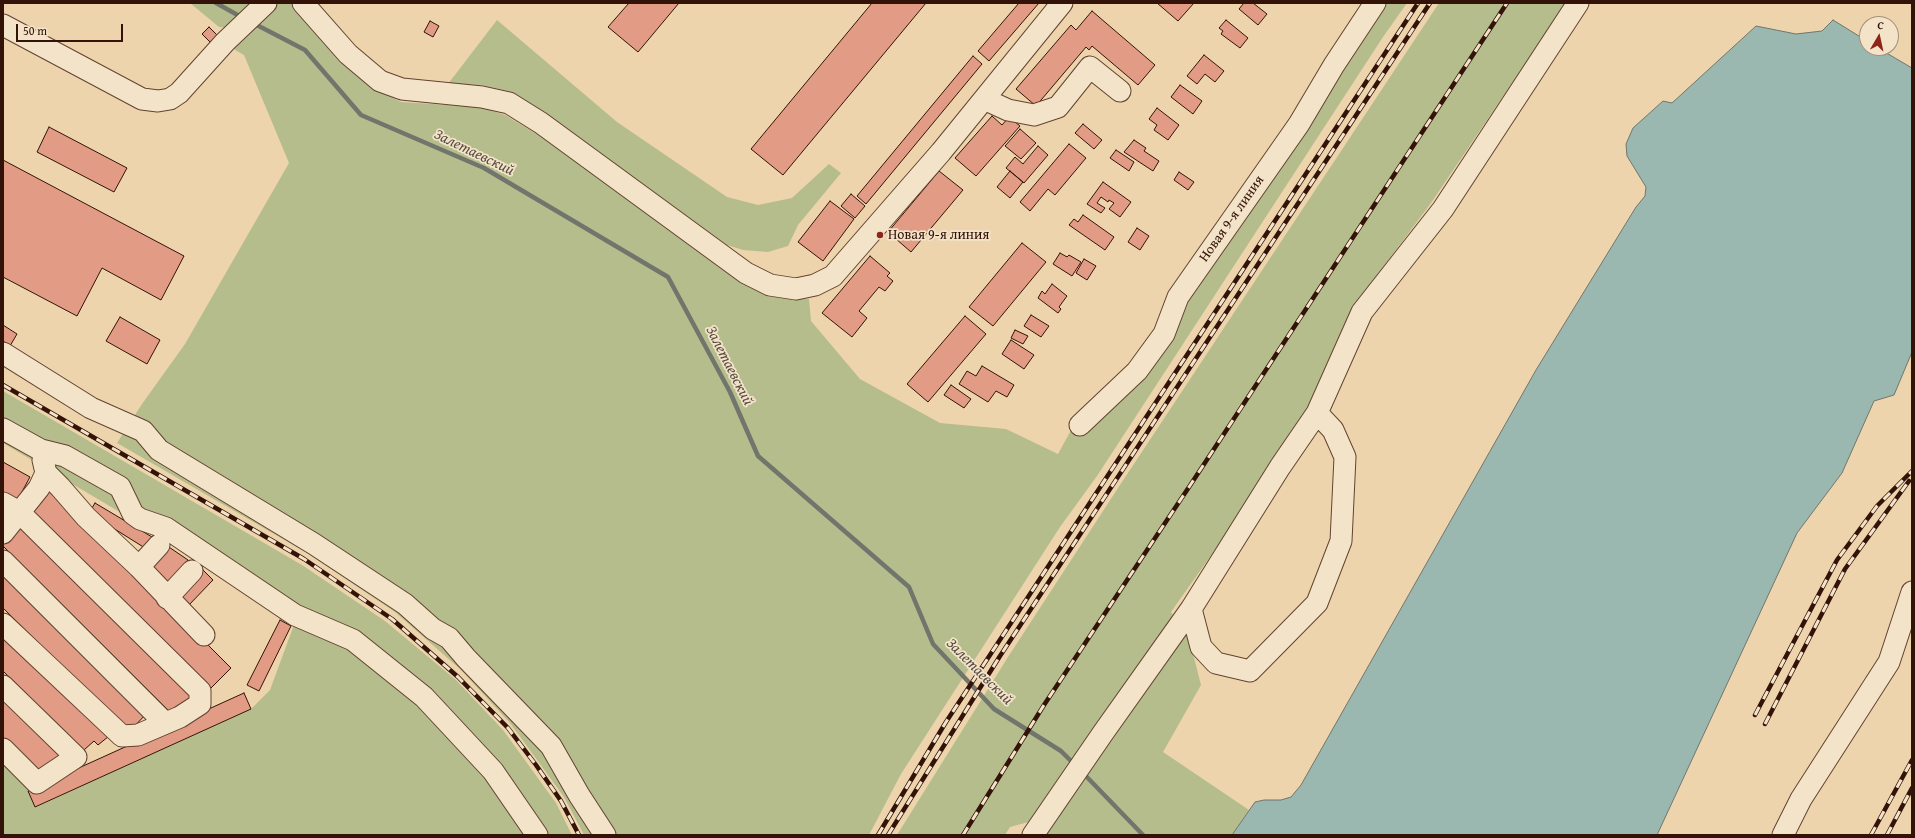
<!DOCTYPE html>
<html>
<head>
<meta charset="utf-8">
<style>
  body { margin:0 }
  #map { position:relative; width:1915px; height:838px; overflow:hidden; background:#edd4ac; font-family:"Gentium Book Plus",serif }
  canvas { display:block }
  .frame { position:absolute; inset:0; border:4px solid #331307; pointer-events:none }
  .north { position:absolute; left:1859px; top:16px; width:40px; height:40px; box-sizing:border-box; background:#f3e3c9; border:1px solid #a6907b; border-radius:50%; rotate:9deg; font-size:11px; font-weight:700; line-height:16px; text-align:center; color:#331307 }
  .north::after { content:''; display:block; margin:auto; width:14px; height:18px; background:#8f2418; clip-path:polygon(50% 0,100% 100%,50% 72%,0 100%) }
  .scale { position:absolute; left:16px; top:24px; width:107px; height:18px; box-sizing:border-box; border:2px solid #331307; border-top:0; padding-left:5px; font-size:12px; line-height:14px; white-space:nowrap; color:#331307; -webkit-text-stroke:3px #f3e3c9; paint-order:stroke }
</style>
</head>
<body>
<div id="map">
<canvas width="1915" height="838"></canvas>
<div class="frame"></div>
<div class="north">С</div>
<div class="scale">50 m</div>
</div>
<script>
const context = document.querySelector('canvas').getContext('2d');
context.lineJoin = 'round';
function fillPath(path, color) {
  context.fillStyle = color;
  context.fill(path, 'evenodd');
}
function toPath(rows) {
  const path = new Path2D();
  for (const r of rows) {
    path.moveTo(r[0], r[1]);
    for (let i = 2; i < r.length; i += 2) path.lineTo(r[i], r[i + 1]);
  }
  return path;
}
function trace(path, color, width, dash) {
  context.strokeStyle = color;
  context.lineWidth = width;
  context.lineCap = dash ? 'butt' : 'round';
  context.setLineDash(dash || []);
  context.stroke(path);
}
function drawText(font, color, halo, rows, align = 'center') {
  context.font = font + ' "Gentium Book Plus",serif';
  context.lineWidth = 3.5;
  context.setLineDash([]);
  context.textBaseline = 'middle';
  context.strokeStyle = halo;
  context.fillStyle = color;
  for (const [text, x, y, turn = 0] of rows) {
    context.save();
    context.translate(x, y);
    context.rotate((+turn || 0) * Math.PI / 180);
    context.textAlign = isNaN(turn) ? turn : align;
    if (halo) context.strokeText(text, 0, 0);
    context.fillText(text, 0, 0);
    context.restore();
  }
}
const green = toPath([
  [190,3,253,3,230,28,219,27],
  [274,3,291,3,376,89,401,102,480,107,505,115,540,136,716,263,792,298,809,299,811,321,860,379,940,423,1006,429,1058,454,1075,423,1132,369,1293,119,1323,61,1364,3,1407,3,1383,37,1097,476,1060,527,901,774,869,835,584,835,564,797,510,723,460,669,395,612,307,553,117,443,142,404,185,344,289,163,244,55,230,47],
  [1439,3,1566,3,1431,203,1351,310,1307,408,1275,465,1171,612,1190,642,1201,685,1163,752,1249,810,1232,835,1047,835,1048,830,1036,820,1010,827,1005,835,897,835,1008,657,1118,488],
  [497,20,617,122,727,197,758,205,792,198,829,164,841,173,798,225,788,246,768,252,743,250,727,245,545,113,512,92,482,85,448,84],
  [3,391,302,565,385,621,456,680,503,730,556,803,572,835,3,835,3,758,24,780,36,807,251,709,270,690,295,622,135,521,3,443]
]);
const water = toPath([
  [1833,20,1867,41,1867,48,1878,48,1912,68,1912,352,1894,395,1874,401,1842,473,1797,533,1657,835,1232,835,1255,802,1264,800,1281,800,1291,797,1301,785,1536,370,1636,207,1645,196,1646,187,1627,156,1626,144,1633,128,1663,101,1672,103,1756,26,1796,34,1822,31,1833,20]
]);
const stream = toPath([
  [216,3,243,18],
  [253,23,305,50,361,115,484,168,668,277,730,392,758,456,909,587,933,644,994,709,1061,751,1075,765],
  [1083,773,1143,835]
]);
const building = toPath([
  [629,3,679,3,638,52,608,27,629,3],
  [872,3,926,3,783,175,751,149,872,3],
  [1019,3,1039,3,989,61,978,51,1019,3],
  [1157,3,1194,3,1178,21,1157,3],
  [1244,3,1253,3,1267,14,1258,25,1239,9,1244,3],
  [1092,11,1155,65,1138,85,1092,46,1089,50,1086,47,1036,106,1016,89,1071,25,1076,30,1092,11],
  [1226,20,1248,38,1240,48,1221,34,1223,31,1219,28,1226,20],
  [430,21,439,26,433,37,424,32,430,21],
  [209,27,219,37,212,44,202,34,209,27],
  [1204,55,1224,71,1215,82,1205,74,1197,84,1187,76,1204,55],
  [973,56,982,64,866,204,857,196,973,56],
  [1180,85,1202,101,1193,114,1171,97,1180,85],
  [1157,108,1179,125,1168,140,1154,130,1157,125,1149,119,1157,108],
  [992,116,1002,125,1009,117,1020,126,976,176,955,158,992,116],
  [1083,124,1102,140,1094,149,1075,133,1083,124],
  [49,127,127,168,114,192,37,152,49,127],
  [1020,129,1036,143,1021,159,1005,146,1020,129],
  [1134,140,1146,148,1144,151,1159,161,1153,171,1124,152,1134,140],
  [1069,144,1086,158,1055,195,1048,189,1030,211,1020,202,1069,144],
  [1038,146,1048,155,1024,183,1006,168,1015,157,1023,164,1038,146],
  [1116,150,1134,162,1129,171,1110,158,1116,150],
  [3,160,184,256,161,300,102,268,77,316,3,277,3,160],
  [939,171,963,190,911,252,888,232,939,171],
  [1010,171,1023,182,1010,198,997,187,1010,171],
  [1179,172,1194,182,1188,190,1174,180,1179,172],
  [1103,182,1131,202,1120,217,1109,209,1114,203,1109,200,1108,202,1101,197,1097,203,1105,208,1101,213,1087,204,1103,182],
  [851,194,865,206,855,218,841,206,851,194],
  [830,201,854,219,823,261,798,242,830,201],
  [1083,215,1114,237,1105,250,1069,225,1074,219,1078,222,1083,215],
  [1137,228,1149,236,1140,250,1128,242,1137,228],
  [1022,243,1046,262,993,326,969,307,1022,243],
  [1060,253,1067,257,1069,255,1081,262,1072,276,1053,264,1060,253],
  [870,256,890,273,887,276,893,281,885,291,879,287,859,311,867,318,852,337,822,313,870,256],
  [1084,259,1096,266,1087,280,1076,273,1084,259],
  [1052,284,1067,296,1059,307,1061,309,1058,313,1038,298,1042,291,1045,294,1052,284],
  [1031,315,1049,326,1041,337,1024,326,1031,315],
  [965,316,986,334,928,402,907,384,965,316],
  [120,317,160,340,147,364,106,341,120,317],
  [3,325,17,334,10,346,3,341,3,325],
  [1015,330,1028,336,1023,344,1011,338,1015,330],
  [1011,340,1034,355,1024,369,1002,354,1011,340],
  [982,366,1014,385,1007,397,996,391,988,402,959,384,967,371,976,376,982,366],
  [951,385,971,399,964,408,944,395,951,385],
  [3,462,30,477,17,501,3,493,3,462],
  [52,489,231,668,210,689,32,510,52,489],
  [95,503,152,537,145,548,89,513,95,503],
  [20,524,193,697,174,716,3,546,3,541,20,524],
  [166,545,188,560,169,587,147,571,166,545],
  [203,570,213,580,187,607,177,597,203,570],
  [3,571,148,712,129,732,3,608,3,571],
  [280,620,291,626,259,691,247,685,280,620],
  [3,634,109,736,98,745,94,741,84,750,3,671,3,634],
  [244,693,251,709,35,807,28,791,244,693],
  [3,698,59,755,40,774,3,737,3,698]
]);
const minor = toPath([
  [303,3,348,54,380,81,402,89,482,97,509,103,541,123,746,273,770,285,796,289,815,285,833,276,941,152,1062,3],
  [3,25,142,99,158,101,170,99,179,93,225,42,266,3],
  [984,99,1008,110,1034,115,1058,107,1090,67,1120,91],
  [3,353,91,408,143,431,159,450,314,544,405,604,433,629,449,638,466,658,551,746,579,795,605,835],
  [1080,425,1137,371,1164,334,1178,297,1299,124,1334,65,1375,3],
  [3,429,41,450,65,456,120,487,133,514,140,519,166,528,295,615,353,640,424,697,493,771,537,835],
  [46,473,60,487,86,517,139,567,204,635],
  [3,503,19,512,200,691,200,704,180,717,138,735,122,736,3,624],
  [3,533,39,488,46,473,43,460],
  [3,561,165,723],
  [139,567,159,545],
  [167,598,192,571],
  [1191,609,1201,647,1216,663,1250,671,1317,603,1341,541,1345,457,1333,430,1317,413],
  [3,686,76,757,37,783,3,749],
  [1033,835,1103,733,1191,609,1280,467,1317,413,1362,312,1443,209,1578,3],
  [1783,835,1801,799,1889,662,1912,592]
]);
const rail = toPath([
  [3,385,304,559,392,619,458,677,508,728,536,765,561,801,579,835],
  [1755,715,1837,560,1877,506,1912,471],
  [1765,724,1845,569,1909,481],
  [878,835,946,722,1418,3],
  [888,835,1000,656,1430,3],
  [963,835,1044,705,1191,484,1507,3],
  [1871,835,1912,760],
  [1887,835,1912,788]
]);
const markers = [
  [880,235,4,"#8f2418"]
];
const streetNames = [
  ["Новая 9-я линия",1232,219,-55]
];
const poiNames = [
  ["Новая 9-я линия",888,235]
];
const waterNames = [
  ["Залетаевский",474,153,26],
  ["Залетаевский",729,366,63],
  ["Залетаевский",979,672,45]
];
fillPath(green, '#b5bd8c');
fillPath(water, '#9ab7b0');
trace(water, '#71756c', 1);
trace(stream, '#71756c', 4.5);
fillPath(building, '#e29b84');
trace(building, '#331307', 1);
trace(minor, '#624330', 23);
trace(minor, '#f3e3c9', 21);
trace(rail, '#331307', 4.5);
trace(rail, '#f3e3c9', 3, [9]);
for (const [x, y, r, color] of markers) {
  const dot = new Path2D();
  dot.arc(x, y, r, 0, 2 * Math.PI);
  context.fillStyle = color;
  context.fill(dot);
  trace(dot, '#f3e3c9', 1.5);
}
drawText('14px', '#331307', '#f3e3c9', streetNames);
drawText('14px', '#331307', '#f3e3c9', poiNames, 'left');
drawText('italic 15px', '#574c42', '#f3e3c9', waterNames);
</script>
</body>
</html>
